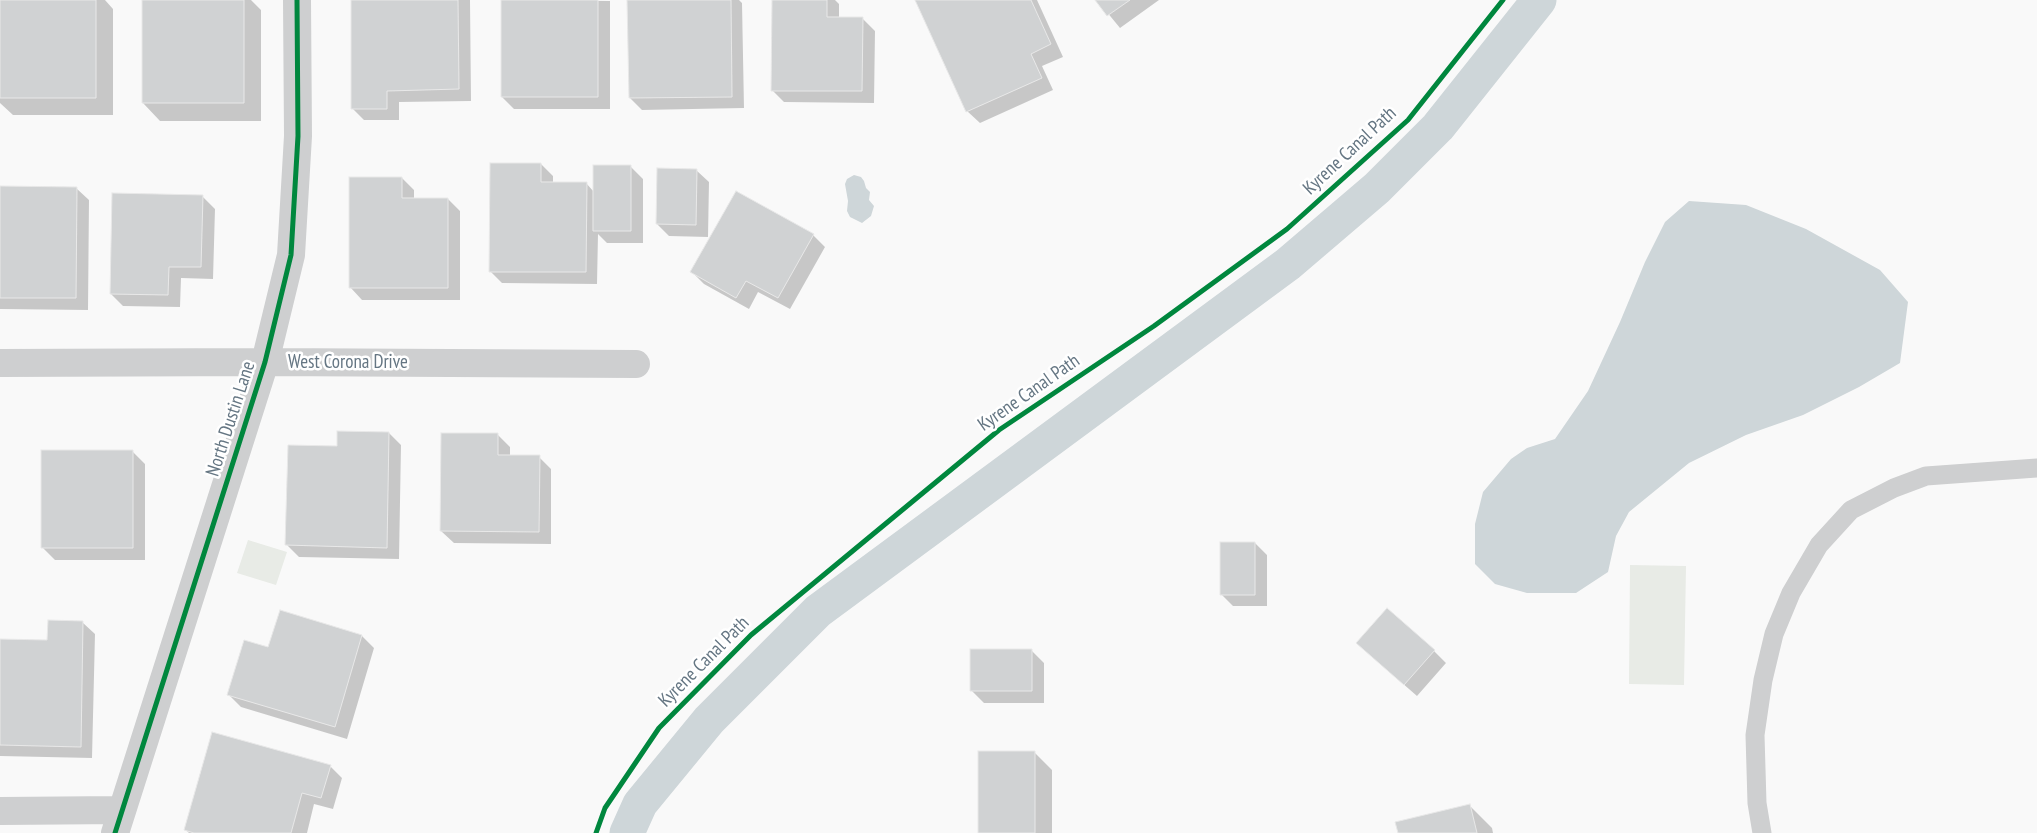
<!DOCTYPE html>
<html>
<head>
<meta charset="utf-8">
<style>
  body { margin:0 }
  canvas { display:block; background:#f9f9f9 }
</style>
</head>
<body>
<canvas width="2037" height="833"></canvas>
<script>
const context = document.querySelector('canvas').getContext('2d');
context.lineJoin = 'round';
function fillPath(path, color) {
  context.fillStyle = color;
  context.fill(path, 'evenodd');
}
function toPath(rows) {
  const path = new Path2D();
  for (const r of rows) {
    path.moveTo(r[0], r[1]);
    for (let i = 2; i < r.length; i += 2) path.lineTo(r[i], r[i + 1]);
  }
  return path;
}
function trace(path, color, width, dash) {
  context.strokeStyle = color;
  context.lineWidth = width;
  context.lineCap = dash ? 'butt' : 'round';
  context.setLineDash(dash || []);
  context.stroke(path);
}
function drawText(font, color, halo, rows, align = 'center') {
  context.font = font + ' "PT Sans Narrow",sans-serif';
  context.lineWidth = 5;
  context.setLineDash([]);
  context.textBaseline = 'middle';
  context.strokeStyle = halo;
  context.fillStyle = color;
  for (const [text, x, y, turn = 0] of rows) {
    context.save();
    context.translate(x, y);
    context.rotate((+turn || 0) * Math.PI / 180);
    context.textAlign = isNaN(turn) ? turn : align;
    if (halo) context.strokeText(text, 0, 0);
    context.fillText(text, 0, 0);
    context.restore();
  }
}
const green = toPath([
  [248,540,287,552,276,585,237,573],
  [1630,565,1686,566,1684,685,1629,684]
]);
const water = toPath([
  [854,175,861,177,864,181,866,188,870,192,869,200,874,206,871,216,862,223,850,217,847,211,848,201,845,184,847,179],
  [1689,201,1746,205,1806,229,1880,270,1908,302,1900,363,1859,387,1803,415,1746,435,1689,463,1629,512,1616,536,1608,572,1576,593,1527,593,1495,584,1475,564,1475,524,1483,492,1511,459,1527,448,1555,439,1588,391,1620,322,1645,262,1665,222]
]);
const shadow = toPath([
  [0,0,105,0,113,9,113,115,13,115,0,103],
  [143,0,251,0,261,10,261,121,160,121,143,103],
  [352,0,470,0,471,101,399,102,399,120,364,120,352,108],
  [502,0,610,1,610,109,514,109,502,97],
  [628,0,739,0,742,3,744,108,642,110,630,98],
  [774,0,835,0,839,4,839,18,863,19,875,31,874,103,784,102,772,90],
  [917,0,1037,0,1063,57,1042,66,1053,90,980,123,967,111],
  [1097,0,1159,0,1120,28],
  [541,164,553,176,553,183,586,183,594,192,631,167,643,179,643,243,607,243,598,234,597,284,502,283,490,271],
  [696,170,709,182,708,237,669,236,657,224],
  [402,178,414,190,414,199,448,199,460,211,460,300,362,300,350,287],
  [0,188,76,188,89,200,88,310,0,309],
  [202,196,215,209,213,279,181,278,180,307,123,306,111,294],
  [813,235,825,247,790,309,758,292,749,309,704,284,692,272],
  [389,433,401,445,399,559,299,557,287,545,338,447],
  [498,435,510,447,510,456,539,457,551,469,551,544,454,543,441,531],
  [133,452,145,464,145,560,55,560,43,548],
  [1255,543,1267,555,1267,606,1233,606,1221,594],
  [82,622,95,634,92,758,0,756,0,640,48,642],
  [362,636,374,648,347,739,241,707,229,695,269,649],
  [1032,651,1044,663,1044,703,984,703,971,690],
  [1434,651,1446,663,1417,696,1370,655],
  [1034,752,1052,770,1052,833,979,833],
  [330,766,342,778,333,809,314,804,307,833,189,833,186,830],
  [1470,806,1492,828,1493,833,1399,833]
]);
const canal = toPath([
  [627,833,640,804,709,720,818,611,1288,264,1377,188,1438,127,1539,0]
]);
const building = toPath([
  [0,0,96,0,96,98,0,98,0,0],
  [142,0,244,0,244,103,142,103,142,0],
  [351,0,458,0,459,89,387,91,387,109,351,109,351,0],
  [501,0,598,0,598,97,501,97,501,0],
  [627,0,731,0,732,97,629,98,627,0],
  [772,0,827,0,827,17,863,17,862,91,771,91,772,0],
  [915,0,1031,0,1051,44,1031,54,1042,78,966,112,915,0],
  [1095,0,1130,0,1107,16,1095,0],
  [490,163,541,163,541,182,587,182,586,272,489,272,490,163],
  [593,165,631,165,631,231,593,231,593,165],
  [657,168,697,169,696,225,656,224,657,168],
  [349,177,402,177,402,198,448,198,448,288,349,288,349,177],
  [0,186,77,187,76,298,0,298,0,186],
  [736,191,814,234,778,298,746,281,736,298,690,272,736,191],
  [112,193,203,195,201,267,169,267,168,295,110,294,112,193],
  [337,431,389,432,387,548,285,545,288,445,337,446,337,431],
  [441,433,498,433,498,455,540,455,539,532,440,531,441,433],
  [41,450,133,450,133,548,41,548,41,450],
  [1220,542,1255,542,1255,595,1220,595,1220,542],
  [1387,608,1435,650,1404,685,1356,643,1387,608],
  [280,610,362,635,335,727,227,695,244,640,268,647,280,610],
  [48,620,83,621,81,747,0,745,0,639,47,640,48,620],
  [970,649,1032,649,1032,691,970,691,970,649],
  [212,732,331,765,321,798,302,793,291,833,194,833,184,830,212,732],
  [978,751,1035,751,1035,833,978,833,978,751],
  [1470,804,1477,833,1398,833,1395,822,1470,804]
]);
const service = toPath([
  [1762,833,1757,803,1755,735,1763,680,1774,634,1791,593,1819,545,1851,510,1894,488,1926,476,2037,468]
]);
const minor = toPath([
  [0,363,265,362,636,364],
  [0,811,122,810],
  [115,833,265,362,291,255,298,136,297,0]
]);
const cycleway = toPath([
  [115,833,265,362,291,255,298,136,297,0],
  [596,833,605,808,659,728,751,635,999,430,1154,326,1287,229,1408,120,1503,0]
]);
const streetNames = [
  ["Kyrene Canal Path",1350,151,-43],
  ["West Corona Drive",348,363],
  ["Kyrene Canal Path",1029,393,-35],
  ["North Dustin Lane",231,419,-72],
  ["Kyrene Canal Path",704,662,-45]
];
fillPath(green, '#e8ebe6');
fillPath(water, '#ced6d9');
fillPath(shadow, '#0003');
trace(canal, '#ced6d9', 35);
fillPath(building, '#d0d2d3');
trace(building, '#e8e8e8', 1);
trace(service, '#cecfd0', 19);
trace(minor, '#cecfd0', 28);
trace(cycleway, '#00873e', 5);
drawText('19px', '#657683', '#fff', streetNames);
</script>
</body>
</html>
